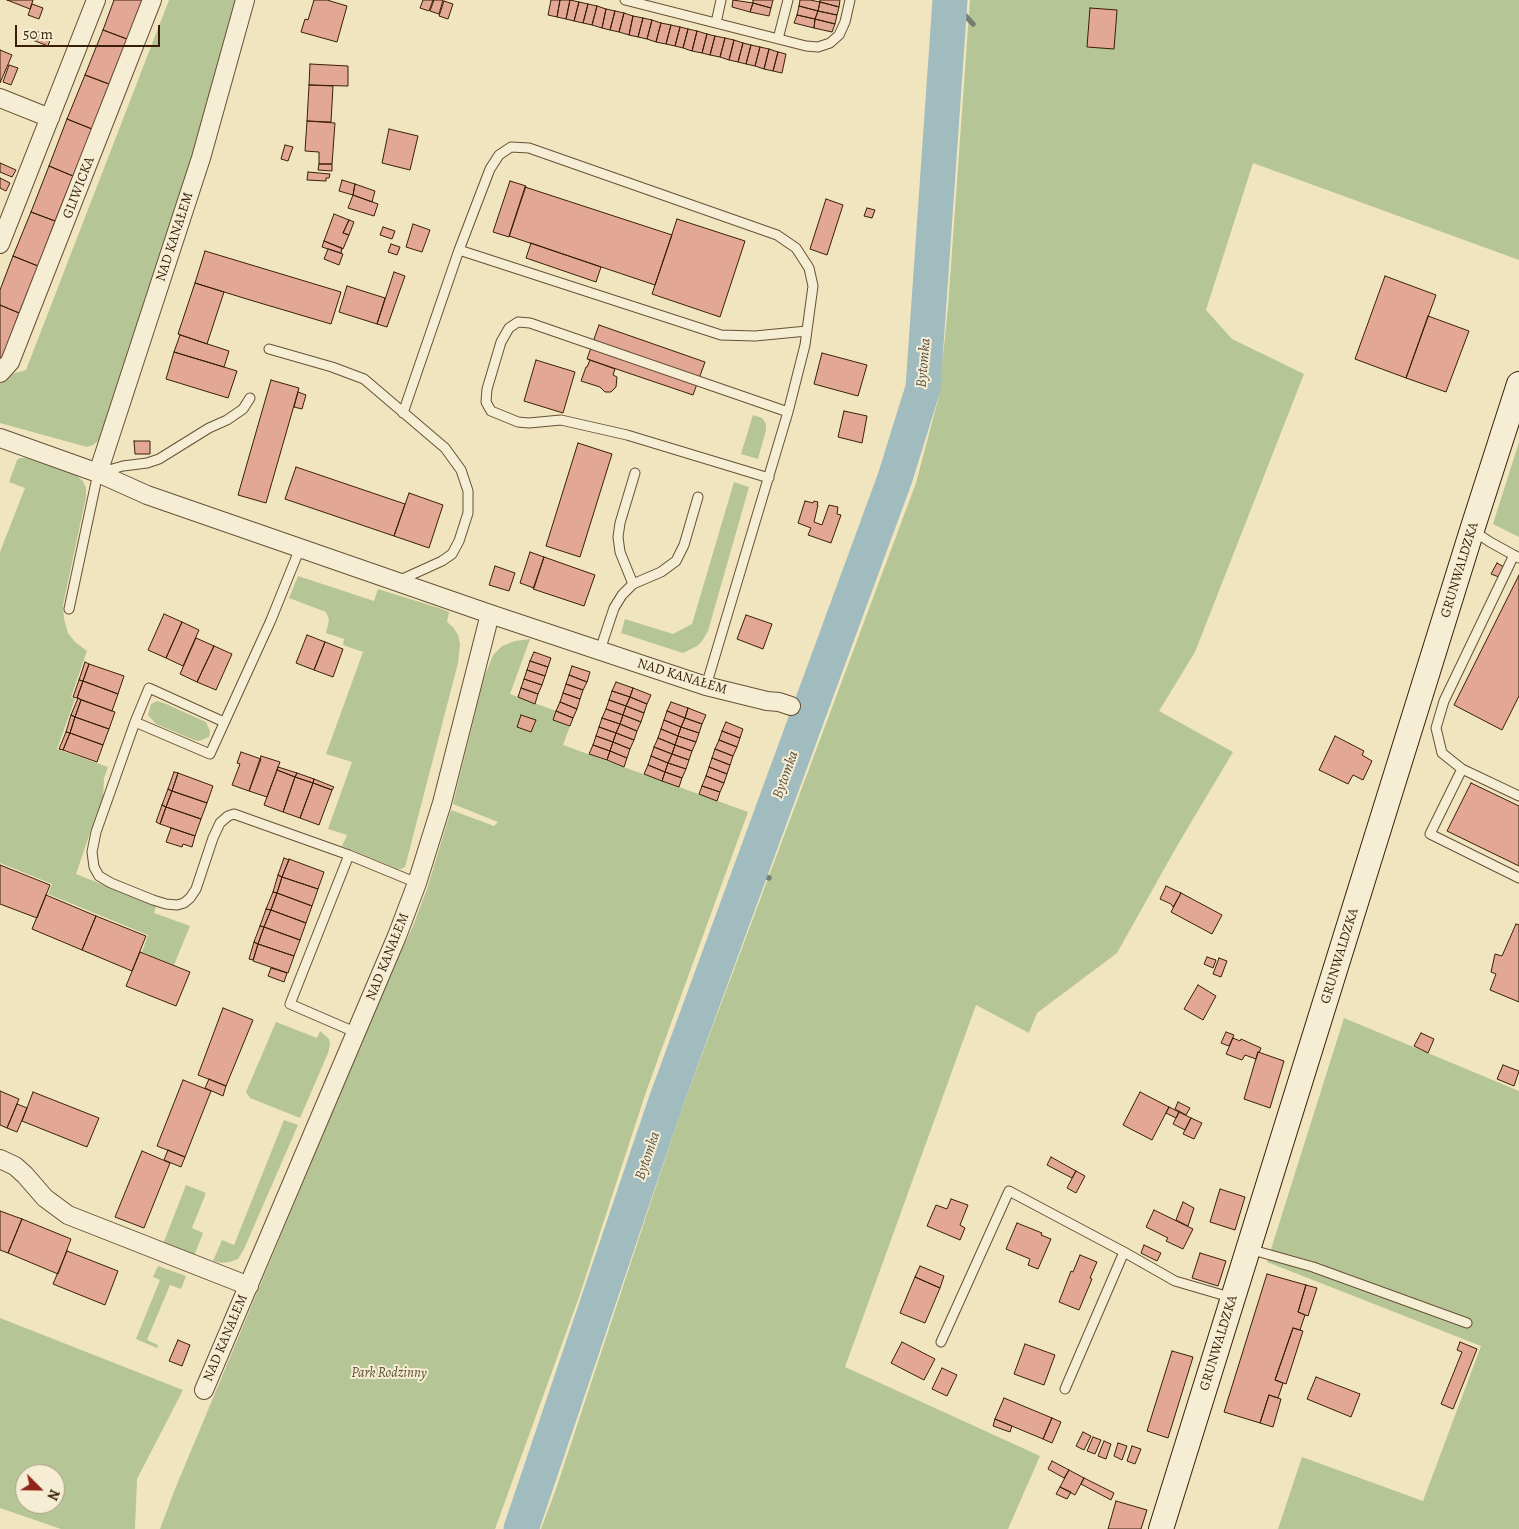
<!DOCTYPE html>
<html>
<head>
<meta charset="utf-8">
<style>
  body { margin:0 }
  #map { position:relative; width:1519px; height:1529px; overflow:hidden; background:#f0e5bf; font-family:Alegreya,serif }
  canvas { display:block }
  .north { position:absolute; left:15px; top:1464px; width:50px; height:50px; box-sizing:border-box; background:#f5eed5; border:1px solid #aa9b83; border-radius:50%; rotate:113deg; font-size:14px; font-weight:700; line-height:20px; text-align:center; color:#391f09 }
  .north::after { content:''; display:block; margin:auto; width:18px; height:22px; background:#8f2418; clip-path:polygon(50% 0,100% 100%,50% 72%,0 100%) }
  .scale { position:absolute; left:15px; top:25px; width:145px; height:22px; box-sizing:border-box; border:2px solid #391f09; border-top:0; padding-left:6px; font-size:15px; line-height:18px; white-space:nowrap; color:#391f09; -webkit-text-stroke:4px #f5eed5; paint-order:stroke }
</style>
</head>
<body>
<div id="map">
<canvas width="1519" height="1529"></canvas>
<div class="north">N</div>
<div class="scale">50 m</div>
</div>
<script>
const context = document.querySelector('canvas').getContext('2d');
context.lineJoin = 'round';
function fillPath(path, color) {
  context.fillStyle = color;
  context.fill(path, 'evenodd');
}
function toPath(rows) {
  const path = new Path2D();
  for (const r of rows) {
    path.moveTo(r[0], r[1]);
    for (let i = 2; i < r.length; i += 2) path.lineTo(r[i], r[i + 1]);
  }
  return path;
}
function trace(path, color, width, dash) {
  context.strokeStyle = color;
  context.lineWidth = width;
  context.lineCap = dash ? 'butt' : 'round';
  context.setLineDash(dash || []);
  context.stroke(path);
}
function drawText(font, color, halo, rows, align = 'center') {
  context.font = font + ' Alegreya,serif';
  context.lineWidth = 4;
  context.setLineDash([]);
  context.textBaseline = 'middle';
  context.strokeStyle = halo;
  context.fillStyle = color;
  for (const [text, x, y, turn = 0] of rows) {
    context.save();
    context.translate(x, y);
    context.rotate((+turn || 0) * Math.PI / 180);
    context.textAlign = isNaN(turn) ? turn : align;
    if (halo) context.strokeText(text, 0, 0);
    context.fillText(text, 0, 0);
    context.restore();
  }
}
const green = toPath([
  [169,0,239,0,222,64,105,432,98,441,93,445,87,447,0,423,0,377,26,370],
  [970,0,1519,0,1519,260,1253,163,1206,310,1232,339,1304,374,1195,652,1159,711,1233,752,1177,846,1117,953,1037,1013,1029,1033,976,1005,845,1367,1040,1456,1008,1529,541,1529,557,1486,681,1111,916,483,939,396,948,307],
  [753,415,762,418,766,424,766,430,758,459,741,454],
  [1519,442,1519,537,1493,524],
  [20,458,26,458,66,470,76,475,83,481,86,488,86,497,63,605,64,619,68,633,75,642,87,651,71,697,75,699,57,749,108,767,104,778,103,800,95,818,76,874,156,906,154,913,190,926,174,965,142,952,148,935,48,894,52,884,0,863,0,552,25,488,9,482,17,460],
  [734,482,749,487,708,631,702,641,697,646,683,653,621,633,625,619,673,634,692,624],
  [298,576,374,601,378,589,442,609,449,612,447,622,453,627,458,635,460,644,458,663,405,867,401,869,398,869,342,846,347,835,328,829,352,762,326,754,363,652,343,645,344,639,326,633,329,620,326,612,289,598],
  [530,639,510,694,556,711,553,720,570,726,563,745,748,812,646,1092,579,1297,495,1529,160,1529,175,1489,383,991,413,926,427,889,451,810,494,826,498,822,453,804,483,681,493,655,502,646,515,641],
  [157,701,164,703,206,722,210,731,209,737,199,741,194,740,156,724,148,715,151,704],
  [1344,1018,1519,1091,1519,1529,1278,1529,1302,1457,1423,1501,1481,1346,1267,1262],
  [276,1022,317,1038,320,1031,329,1039,330,1045,328,1053,300,1118,250,1098,246,1092],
  [284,1120,298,1125,244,1249,238,1259,230,1262,222,1263,213,1261,222,1240,234,1245],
  [186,1185,206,1193,192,1228,203,1233,194,1256,163,1244],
  [158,1266,186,1276,181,1289,170,1285,147,1340,158,1345,157,1348,136,1339,160,1280,153,1277],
  [0,1318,183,1390,137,1479,135,1529,61,1529,0,1508],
  [25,1474,55,1474,55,1504,25,1504]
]);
const stream = toPath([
  [951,0,973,24],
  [751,870,769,878]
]);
const river = toPath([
  [521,1529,666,1101,895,478,923,388,950,0]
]);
const building = toPath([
  [7,0,33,0,30,9,7,0],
  [114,0,142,0,127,39,103,30,114,0],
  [314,0,327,0,347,6,337,42,301,32,305,19,308,20,314,0],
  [423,0,433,0,429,11,420,8,423,0],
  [434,0,443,0,439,14,430,11,434,0],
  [551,0,560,0,557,17,548,15,551,0],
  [560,0,570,0,566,19,557,17,560,0],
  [570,0,579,2,574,21,566,19,570,0],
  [733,0,753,3,750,12,732,7,733,0],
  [753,0,773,0,771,8,753,3,753,0],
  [800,0,810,0,820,2,818,11,799,6,800,0],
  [820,0,840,0,839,7,820,2,820,0],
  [444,1,453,4,448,19,439,16,444,1],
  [579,2,588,4,583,23,574,21,579,2],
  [820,2,839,7,837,15,818,11,820,2],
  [753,3,771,8,769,16,750,12,753,3],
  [32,4,43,8,39,19,28,15,32,4],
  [588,4,597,6,592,25,583,23,588,4],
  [597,6,606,9,602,28,592,25,597,6],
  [799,6,818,11,815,19,797,15,799,6],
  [1090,8,1117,10,1114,49,1087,47,1090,8],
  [606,9,615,11,610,30,602,28,606,9],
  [615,11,624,13,619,32,610,30,615,11],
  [818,11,837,15,835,24,815,19,818,11],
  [624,13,633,16,629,35,619,32,624,13],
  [797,15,815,19,814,28,794,23,797,15],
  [633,16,643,18,638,37,629,35,633,16],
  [643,18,652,20,647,39,638,37,643,18],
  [815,19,835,24,832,32,814,28,815,19],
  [652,20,661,23,656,42,647,39,652,20],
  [661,23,671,25,666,44,656,42,661,23],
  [671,25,680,27,675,46,666,44,671,25],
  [680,27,688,29,683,48,675,46,680,27],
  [688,29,697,31,692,51,683,48,688,29],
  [34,30,51,37,48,46,30,39,34,30],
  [103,30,127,39,109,84,85,75,103,30],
  [697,31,707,34,702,53,692,51,697,31],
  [707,34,715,36,710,55,702,53,707,34],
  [715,36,725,38,720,57,710,55,715,36],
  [725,38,734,40,729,60,720,57,725,38],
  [734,40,743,43,738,62,729,60,734,40],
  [743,43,751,45,746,64,738,62,743,43],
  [751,45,760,47,755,66,746,64,751,45],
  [760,47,769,49,764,69,755,66,760,47],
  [769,49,778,52,773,71,764,69,769,49],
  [0,50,12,55,0,83,0,50],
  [778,52,786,54,782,73,773,71,778,52],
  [310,64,348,66,348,86,309,85,310,64],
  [9,65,18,68,11,85,3,82,9,65],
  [85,75,109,84,92,129,67,119,85,75],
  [309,85,333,86,331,122,307,121,309,85],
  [67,119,92,129,73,176,49,166,67,119],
  [307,121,335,123,332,164,319,164,319,152,305,151,307,121],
  [389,129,418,136,410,170,382,163,389,129],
  [285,145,293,147,288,161,281,159,285,145],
  [0,163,16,170,12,177,0,172,0,163],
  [319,164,332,164,332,171,318,170,319,164],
  [49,166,73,176,55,221,31,212,49,166],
  [308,172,330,174,329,178,326,178,326,181,307,180,308,172],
  [0,178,10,183,6,191,0,188,0,178],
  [342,180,355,184,353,195,339,191,342,180],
  [510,181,526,186,509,237,493,232,510,181],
  [355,184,375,191,372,202,353,195,355,184],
  [525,187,672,235,655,285,509,236,525,187],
  [353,195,378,204,374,216,348,208,353,195],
  [826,199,843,205,827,255,810,249,826,199],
  [867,208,875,210,872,218,864,216,867,208],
  [31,212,55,221,38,266,13,256,31,212],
  [334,214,349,220,343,233,349,235,343,249,324,241,334,214],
  [677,219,745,241,720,317,652,294,677,219],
  [349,220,354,222,349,235,343,233,349,220],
  [413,224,430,230,422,252,406,247,413,224],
  [383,227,395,231,392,239,380,235,383,227],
  [324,241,342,248,341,253,322,247,324,241],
  [531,243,601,267,596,282,526,258,531,243],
  [391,244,400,247,397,255,388,252,391,244],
  [328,249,343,254,339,265,324,259,328,249],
  [205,251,341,292,331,324,250,300,195,283,205,251],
  [13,256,38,266,19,313,0,305,0,290,13,256],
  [394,272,405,276,387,327,377,324,394,272],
  [1385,276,1436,295,1406,378,1355,359,1385,276],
  [195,283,224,292,207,344,178,334,195,283],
  [347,286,385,298,377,324,339,312,347,286],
  [0,305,19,313,2,359,0,358,0,305],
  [1428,316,1469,331,1446,392,1406,378,1428,316],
  [599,325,705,362,693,395,587,359,599,325],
  [180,335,229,351,224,367,174,352,180,335],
  [174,352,237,371,228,398,166,379,174,352],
  [822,353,867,365,858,396,814,384,822,353],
  [536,360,575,372,563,413,524,401,536,360],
  [590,360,615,369,613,375,617,377,616,387,611,392,605,392,600,387,581,381,586,367,587,367,590,360],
  [271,380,299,388,266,503,238,495,271,380],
  [298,392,306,395,302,409,294,407,298,392],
  [844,411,867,416,862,443,838,437,844,411],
  [134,441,150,441,150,454,135,454,134,441],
  [578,443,612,454,580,557,546,546,578,443],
  [296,467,405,504,394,536,285,499,296,467],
  [409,493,443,505,429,548,394,536,409,493],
  [805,501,813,503,814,501,818,502,817,505,818,505,814,522,822,525,829,505,838,507,837,514,841,515,831,543,808,535,811,528,798,523,805,501],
  [530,552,544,557,534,588,520,583,530,552],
  [544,557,595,575,584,606,533,589,544,557],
  [1497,563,1504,567,1499,577,1491,574,1497,563],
  [495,566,515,573,509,591,489,585,495,566],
  [1519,575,1519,696,1502,730,1454,705,1519,575],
  [164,614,182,622,166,658,148,650,164,614],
  [746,615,772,624,763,649,737,639,746,615],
  [182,622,199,630,183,666,166,658,182,622],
  [307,635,325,642,314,670,296,663,307,635],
  [196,638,214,646,197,682,180,674,196,638],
  [325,642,343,649,333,677,314,670,325,642],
  [214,646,232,654,216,690,197,682,214,646],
  [534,652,551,658,548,667,530,661,534,652],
  [530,661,548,667,545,676,527,670,530,661],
  [85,662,89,664,83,681,79,680,85,662],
  [89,664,124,676,118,694,83,681,89,664],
  [572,666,590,672,587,682,569,675,572,666],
  [527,670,545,676,542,685,524,679,527,670],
  [569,675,587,682,583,690,566,684,569,675],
  [524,679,542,685,538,694,521,688,524,679],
  [79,680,83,681,77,698,73,697,79,680],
  [83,681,118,694,112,711,77,698,83,681],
  [616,682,633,688,630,697,612,691,616,682],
  [566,684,583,690,580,699,563,693,566,684],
  [521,688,538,694,535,704,518,697,521,688],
  [633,688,651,695,647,704,630,697,633,688],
  [612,691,630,697,626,706,609,700,612,691],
  [563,693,580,699,577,709,560,702,563,693],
  [630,697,647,704,644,713,626,706,630,697],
  [78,698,81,700,75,717,71,715,78,698],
  [81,700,115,712,109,729,75,717,81,700],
  [609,700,626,706,623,715,606,709,609,700],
  [560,702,577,709,573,718,556,711,560,702],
  [671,702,688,708,685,718,667,711,671,702],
  [626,706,644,713,641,722,623,715,626,706],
  [688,708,706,715,702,724,685,718,688,708],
  [606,709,623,715,620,724,602,718,606,709],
  [556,711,573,718,570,726,553,720,556,711],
  [667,711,685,718,681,727,664,720,667,711],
  [71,715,75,717,70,733,66,732,71,715],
  [521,715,536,720,531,732,517,727,521,715],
  [623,715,641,722,637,731,620,724,623,715],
  [75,717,109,729,103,745,70,733,75,717],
  [602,718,620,724,616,733,599,727,602,718],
  [685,718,702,724,699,733,681,727,685,718],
  [664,720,681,727,678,736,661,729,664,720],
  [726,722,743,729,740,738,722,731,726,722],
  [620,724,637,731,634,740,616,733,620,724],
  [599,727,616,733,613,742,596,736,599,727],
  [681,727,699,733,696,742,678,736,681,727],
  [661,729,678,736,675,745,658,738,661,729],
  [722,731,740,738,737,747,719,740,722,731],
  [66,732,70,733,63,750,59,749,66,732],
  [70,733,103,745,97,762,63,750,70,733],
  [616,733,634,740,630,749,613,742,616,733],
  [596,736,613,742,610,751,593,745,596,736],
  [678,736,696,742,692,751,675,745,678,736],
  [1335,736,1364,751,1362,755,1372,761,1363,780,1353,775,1348,784,1319,770,1335,736],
  [658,738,675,745,672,754,654,747,658,738],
  [719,740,737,747,733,756,715,749,719,740],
  [613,742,630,749,627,758,610,751,613,742],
  [593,745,610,751,607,760,589,754,593,745],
  [675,745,692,751,689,760,672,754,675,745],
  [654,747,672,754,668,763,651,756,654,747],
  [715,749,733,756,730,765,712,758,715,749],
  [610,751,627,758,624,767,607,760,610,751],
  [241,752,261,759,249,791,232,785,240,764,237,763,241,752],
  [672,754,689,760,686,769,668,763,672,754],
  [261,756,280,762,267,797,249,791,261,756],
  [651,756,668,763,665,772,648,765,651,756],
  [712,758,730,765,727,774,709,767,712,758],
  [668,763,686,769,682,778,665,772,668,763],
  [648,765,665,772,662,781,644,774,648,765],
  [278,767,297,773,295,777,277,770,278,767],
  [709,767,727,774,724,783,706,776,709,767],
  [277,770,295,777,283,812,264,805,277,770],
  [174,772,178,773,172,791,168,789,174,772],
  [665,772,682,778,679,787,662,781,665,772],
  [178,773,213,786,207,803,172,791,178,773],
  [297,773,314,779,313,783,295,777,297,773],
  [706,776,724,783,720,792,702,786,706,776],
  [295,777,313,783,300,818,283,812,295,777],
  [314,779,334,787,332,790,313,783,314,779],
  [313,783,332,790,319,825,300,818,313,783],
  [1471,783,1519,806,1519,866,1447,831,1471,783],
  [702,786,720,792,717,801,699,794,702,786],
  [168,789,172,791,166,807,162,805,168,789],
  [172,791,207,803,201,819,166,807,172,791],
  [162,805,166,807,160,824,156,822,162,805],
  [166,807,201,819,195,836,160,824,166,807],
  [171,828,195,836,192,847,183,844,182,847,166,842,171,828],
  [284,858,289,860,282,877,278,875,284,858],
  [289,859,324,872,318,889,282,877,289,859],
  [0,865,50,885,37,918,0,904,0,865],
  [278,875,282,877,277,893,273,892,278,875],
  [282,877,318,889,312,906,277,893,282,877],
  [1166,886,1181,893,1173,907,1171,904,1160,899,1166,886],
  [273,892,277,893,271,910,266,909,273,892],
  [277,893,312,906,306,923,271,910,277,893],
  [1181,893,1222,915,1212,934,1171,912,1181,893],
  [46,895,96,916,82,950,32,929,46,895],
  [266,909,271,910,264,927,260,926,266,909],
  [271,910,306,923,300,940,264,927,271,910],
  [96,916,146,936,132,971,82,950,96,916],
  [1516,924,1519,925,1519,1002,1490,990,1496,974,1491,972,1495,954,1502,956,1516,924],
  [260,926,264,927,258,944,254,942,260,926],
  [264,927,300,940,294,956,258,944,264,927],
  [254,942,258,944,253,960,249,959,254,942],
  [258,944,294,956,288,973,253,961,258,944],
  [140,952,190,972,176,1006,126,986,140,952],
  [1207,957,1216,960,1213,968,1204,964,1207,957],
  [1219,958,1227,961,1221,977,1213,974,1219,958],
  [271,968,287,973,284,982,268,976,271,968],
  [1198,985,1216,996,1203,1020,1184,1009,1198,985],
  [223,1008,253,1020,226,1086,198,1075,223,1008],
  [1226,1032,1234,1035,1229,1046,1221,1043,1226,1032],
  [1421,1033,1434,1039,1428,1053,1414,1046,1421,1033],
  [1233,1038,1240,1041,1241,1039,1261,1048,1259,1053,1258,1052,1256,1059,1245,1055,1242,1060,1226,1054,1233,1038],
  [1258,1052,1284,1061,1270,1108,1244,1099,1258,1052],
  [1503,1065,1519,1071,1514,1086,1497,1079,1503,1065],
  [209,1079,226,1086,223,1096,205,1088,209,1079],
  [183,1080,211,1091,185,1157,157,1146,183,1080],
  [0,1091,19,1099,7,1128,0,1125,0,1091],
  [33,1092,99,1118,87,1147,22,1121,33,1092],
  [1140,1092,1169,1107,1152,1140,1123,1125,1140,1092],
  [1178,1102,1190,1108,1186,1115,1175,1109,1178,1102],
  [17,1104,27,1108,17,1132,7,1128,17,1104],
  [1169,1107,1179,1112,1176,1118,1166,1113,1169,1107],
  [1179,1112,1191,1118,1185,1130,1173,1124,1179,1112],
  [1191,1118,1202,1123,1194,1139,1183,1134,1191,1118],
  [168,1150,185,1157,181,1167,164,1160,168,1150],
  [142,1151,170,1163,144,1228,115,1217,142,1151],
  [1051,1157,1076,1171,1072,1178,1047,1165,1051,1157],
  [1076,1171,1085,1176,1076,1193,1067,1188,1076,1171],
  [1220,1189,1245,1197,1235,1230,1210,1222,1220,1189],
  [951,1199,968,1205,960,1225,965,1228,960,1240,927,1226,936,1205,947,1209,951,1199],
  [1183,1202,1194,1208,1188,1226,1176,1220,1183,1202],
  [1154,1210,1193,1229,1183,1249,1166,1241,1168,1238,1146,1227,1154,1210],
  [0,1211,22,1219,8,1253,0,1250,0,1211],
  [22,1219,71,1239,58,1274,8,1253,22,1219],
  [1017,1223,1042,1233,1041,1235,1051,1239,1038,1269,1028,1265,1030,1259,1006,1249,1017,1223],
  [1144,1245,1161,1253,1157,1261,1141,1253,1144,1245],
  [67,1251,118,1271,105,1305,53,1284,67,1251],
  [1200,1253,1226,1261,1218,1286,1192,1278,1200,1253],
  [1080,1255,1097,1262,1090,1278,1092,1279,1079,1310,1059,1302,1071,1271,1073,1272,1080,1255],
  [920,1266,944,1276,940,1288,915,1277,920,1266],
  [1267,1274,1306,1285,1298,1312,1305,1315,1300,1330,1293,1328,1275,1380,1283,1383,1278,1398,1269,1395,1260,1423,1224,1412,1267,1274],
  [915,1277,940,1288,925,1323,900,1313,915,1277],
  [1306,1285,1317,1288,1308,1316,1298,1312,1306,1285],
  [1293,1328,1303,1331,1286,1384,1275,1380,1293,1328],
  [178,1340,190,1345,182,1366,169,1361,178,1340],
  [902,1342,935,1359,924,1380,891,1363,902,1342],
  [1460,1342,1477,1349,1453,1409,1441,1404,1462,1352,1457,1350,1460,1342],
  [1025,1344,1055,1355,1044,1385,1014,1374,1025,1344],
  [1172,1351,1193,1357,1168,1438,1147,1431,1172,1351],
  [942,1368,957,1375,947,1396,932,1389,942,1368],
  [1316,1377,1360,1394,1351,1417,1307,1399,1316,1377],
  [1269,1395,1281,1399,1273,1427,1260,1423,1269,1395],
  [1004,1398,1052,1418,1043,1439,995,1419,1004,1398],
  [1052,1418,1061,1422,1052,1443,1043,1439,1052,1418],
  [995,1419,1012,1426,1010,1432,993,1426,995,1419],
  [1083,1432,1091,1436,1084,1450,1076,1446,1083,1432],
  [1093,1437,1101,1440,1095,1454,1087,1451,1093,1437],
  [1104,1441,1111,1444,1106,1459,1098,1456,1104,1441],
  [1118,1443,1127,1446,1122,1460,1114,1456,1118,1443],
  [1132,1446,1141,1449,1135,1464,1127,1461,1132,1446],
  [1052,1461,1069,1470,1064,1478,1048,1469,1052,1461],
  [1069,1470,1084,1478,1075,1495,1060,1487,1069,1470],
  [1084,1478,1114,1493,1111,1500,1081,1484,1084,1478],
  [1060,1487,1071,1492,1067,1499,1056,1494,1060,1487],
  [1116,1501,1147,1510,1141,1529,1108,1529,1116,1501]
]);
const lane = toPath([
  [625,0,806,46,818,47,830,43,839,35,845,22,850,0],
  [716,23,721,0],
  [778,39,788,0],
  [459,250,721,335,755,336,807,331],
  [269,349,332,367,364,379,445,448,461,470,468,491,468,513,459,541,452,554,442,561,398,581],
  [403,413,459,250,490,169,499,155,511,147,529,148,777,235,796,248,809,268,813,286,805,345,788,412,706,686],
  [769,478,627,435,561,420,529,423,518,422,491,411,486,402,487,389,501,342,509,328,518,322,530,323,788,412],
  [1472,530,1490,542,1519,558],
  [300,548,271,620,210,754,135,722,96,832,92,852,94,867,99,876,111,883,153,900,166,904,177,905,184,903,190,898,196,889,213,838,220,823,228,816,234,814,349,855,417,883],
  [1514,555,1444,701,1436,728,1442,753,1462,769,1519,796],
  [633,584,620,552,618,537,620,523,635,473],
  [69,609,98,473,123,466,147,463,159,459,209,428,227,420,243,409,250,398],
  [600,650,614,608,622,595,633,584,661,572,676,561,684,545,698,497],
  [135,722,149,688,224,722],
  [1462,769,1430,834,1519,878],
  [349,855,290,1004,357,1033],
  [1249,1249,1313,1267,1467,1323],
  [941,1342,1009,1191,1124,1252,1175,1281,1233,1298],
  [1065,1389,1124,1252]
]);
const street = toPath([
  [0,98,50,118],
  [0,244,96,0],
  [0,373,10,362,152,0],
  [0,438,98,473,147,495,490,614,706,686,767,701,779,702,791,706],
  [98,473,201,158,245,0],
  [0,1159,15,1166,25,1175,45,1198,68,1215,249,1286],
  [204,1390,397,936,417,883,442,803,490,614]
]);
const secondary = toPath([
  [1161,1529,1472,530,1519,384]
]);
const streetNames = [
  ["GLIWICKA",79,188,-69],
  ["NAD KANAŁEM",175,237,-72],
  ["GRUNWALDZKA",1460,570,-73],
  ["NAD KANAŁEM",682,677,17],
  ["GRUNWALDZKA",1340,956,-73],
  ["NAD KANAŁEM",388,957,-68],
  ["NAD KANAŁEM",226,1338,-67],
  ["GRUNWALDZKA",1219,1343,-73]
];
const parkNames = [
  ["Park Rodzinny",389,1374]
];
const waterNames = [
  ["Bytomka",924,363,-85],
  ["Bytomka",786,775,-70],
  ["Bytomka",648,1156,-71]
];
fillPath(green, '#b6c595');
trace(stream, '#777d76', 5.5);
trace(river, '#a0bcbe', 35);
fillPath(building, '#e3a795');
trace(building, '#391f09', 1);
trace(lane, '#675036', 11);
trace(street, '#675036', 20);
trace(secondary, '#391f09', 26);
trace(lane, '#f5eed5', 9);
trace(street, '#f5eed5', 18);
trace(secondary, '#f5eed5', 24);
drawText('14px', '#391f09', '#f5eed5', streetNames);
drawText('italic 14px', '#5e5133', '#f5eed5', parkNames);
drawText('italic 15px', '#584e3f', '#f5eed5', waterNames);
</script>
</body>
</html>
